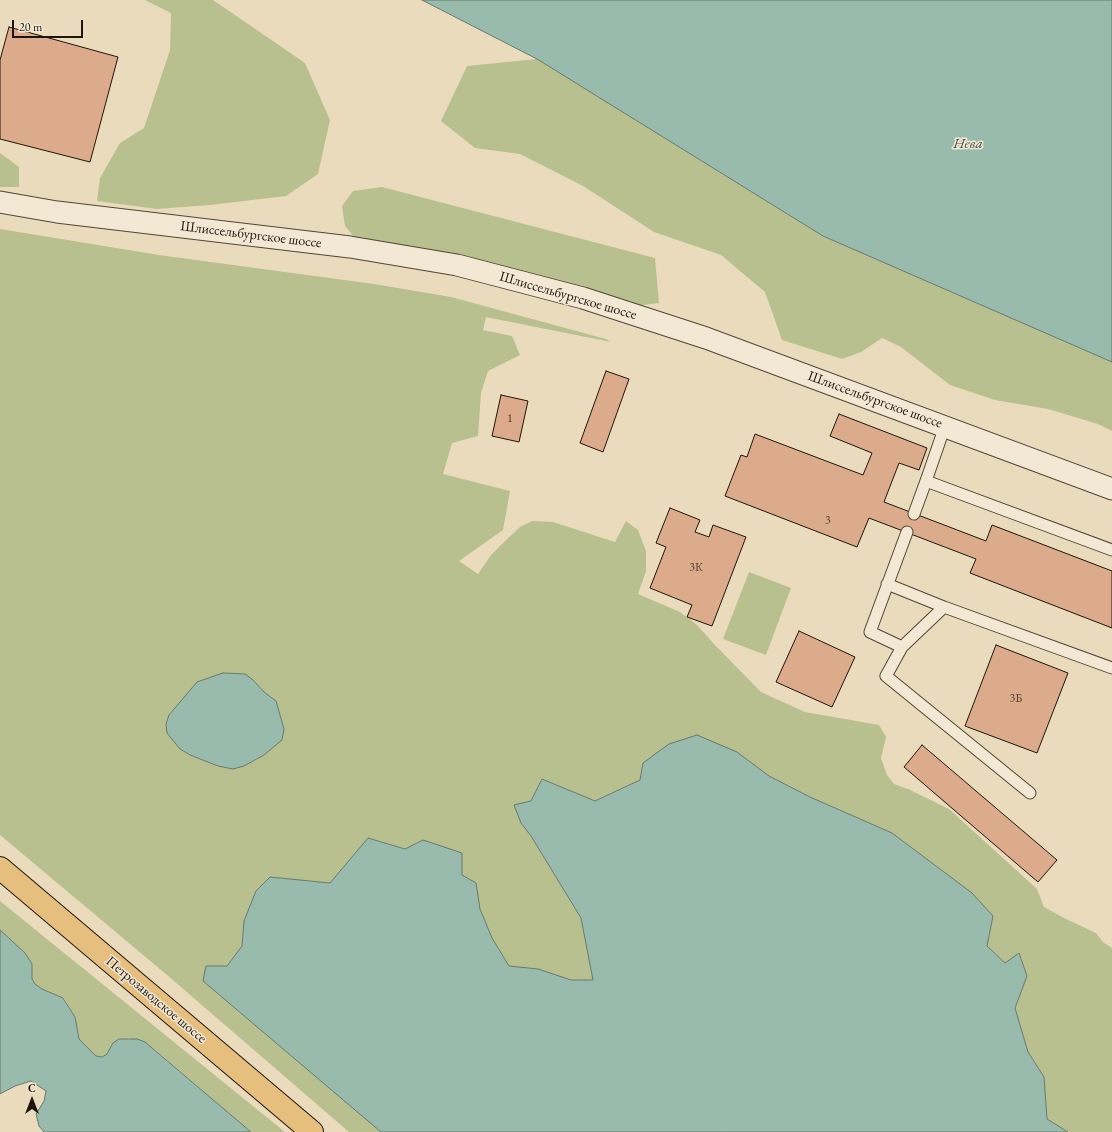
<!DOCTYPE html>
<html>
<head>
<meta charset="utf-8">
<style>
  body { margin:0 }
  #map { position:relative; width:1112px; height:1132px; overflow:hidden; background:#ebdbbd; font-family:"EB Garamond",serif }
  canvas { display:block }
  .north { position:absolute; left:12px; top:1080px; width:40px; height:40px; -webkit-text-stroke:3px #f2e8d4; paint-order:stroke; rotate:0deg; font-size:11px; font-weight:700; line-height:16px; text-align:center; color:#1d150d }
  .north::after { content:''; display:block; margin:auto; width:14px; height:18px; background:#1d150d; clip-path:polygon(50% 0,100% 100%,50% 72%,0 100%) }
  .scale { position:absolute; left:12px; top:20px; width:71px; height:18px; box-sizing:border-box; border:2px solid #1d150d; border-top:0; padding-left:5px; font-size:12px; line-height:14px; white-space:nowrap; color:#1d150d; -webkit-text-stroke:3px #f2e8d4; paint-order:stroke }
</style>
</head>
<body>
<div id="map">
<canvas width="1112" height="1132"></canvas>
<div class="north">С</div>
<div class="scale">20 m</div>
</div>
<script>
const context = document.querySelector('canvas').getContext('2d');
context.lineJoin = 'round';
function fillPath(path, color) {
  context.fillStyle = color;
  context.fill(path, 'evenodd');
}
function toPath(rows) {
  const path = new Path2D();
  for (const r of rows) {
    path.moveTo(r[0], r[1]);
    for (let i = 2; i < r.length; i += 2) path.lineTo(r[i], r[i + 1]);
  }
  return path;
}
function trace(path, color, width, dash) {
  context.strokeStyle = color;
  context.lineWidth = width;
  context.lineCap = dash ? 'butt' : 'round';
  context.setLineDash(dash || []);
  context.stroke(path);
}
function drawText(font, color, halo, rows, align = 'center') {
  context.font = font + ' "EB Garamond",serif';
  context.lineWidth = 3;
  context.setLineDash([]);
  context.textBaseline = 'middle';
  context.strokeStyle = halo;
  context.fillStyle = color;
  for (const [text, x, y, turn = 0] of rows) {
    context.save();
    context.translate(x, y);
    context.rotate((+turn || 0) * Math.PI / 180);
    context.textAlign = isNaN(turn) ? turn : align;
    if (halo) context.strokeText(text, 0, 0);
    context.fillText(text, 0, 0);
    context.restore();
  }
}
const green = toPath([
  [145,0,213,0,305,63,330,120,318,174,286,196,210,205,157,209,97,201,100,178,120,143,144,128,170,50,171,13],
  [537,59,823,236,1112,362,1112,431,1098,424,1048,409,995,400,950,385,901,347,882,338,861,352,842,359,782,340,765,292,721,255,654,232,583,186,520,154,475,148,441,121,467,66],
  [0,153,19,167,19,187,0,187],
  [382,187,655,258,659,303,627,307,355,238,345,226,342,206,353,191],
  [0,229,159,255,374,284,451,297,606,339,611,342,486,317,483,330,512,336,520,355,488,371,481,393,478,436,452,443,443,474,510,491,503,530,459,561,478,574,491,555,505,541,520,527,532,521,553,522,615,542,626,521,638,530,646,551,646,571,638,594,680,612,697,625,714,644,761,692,805,712,879,725,886,737,881,758,887,775,894,784,908,789,949,809,1037,889,1044,907,1066,919,1096,933,1103,942,1112,948,1112,1132,1068,1132,1047,1119,1044,1077,1028,1052,1015,1008,1027,976,1019,953,1005,963,987,946,993,916,972,893,892,833,810,797,769,776,737,752,643,763,640,780,595,801,542,779,521,823,531,836,581,918,593,980,571,980,538,969,509,966,492,938,480,909,476,883,462,875,462,853,405,849,368,838,330,883,270,877,244,921,242,946,227,966,203,981,381,1132,349,1132,167,975,0,835],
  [253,680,264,692,276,701,272,748,256,760,233,769,218,766,190,755,180,749,176,743,169,715,197,682],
  [749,572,791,588,766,655,723,639],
  [0,901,285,1132,251,1132,154,1049,129,1038,113,1043,107,1054,102,1057,96,1056,79,1039,75,1017,64,998,42,989,35,984,32,979,32,964,25,953,0,930]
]);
const water = toPath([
  [422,0,1112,0,1112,362,823,236,537,59,422,0],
  [223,673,245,674,253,680,264,692,276,701,284,729,282,740,264,755,244,766,233,769,218,766,190,755,180,749,167,733,166,724,169,715,197,682,223,673],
  [697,735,737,752,769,776,810,797,892,833,972,893,993,916,987,946,1005,963,1019,953,1027,976,1015,1008,1028,1052,1044,1077,1047,1119,1068,1132,381,1132,203,981,206,966,227,966,242,946,244,921,256,891,270,877,330,883,368,838,405,849,423,840,462,853,462,875,476,883,480,909,492,938,509,966,538,969,571,980,593,980,581,918,531,836,521,823,514,805,531,801,542,779,595,801,640,780,643,763,669,744,697,735],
  [0,930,25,953,32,964,32,979,35,984,42,989,63,998,75,1017,79,1039,96,1056,102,1057,107,1054,113,1043,119,1039,137,1039,145,1042,251,1132,44,1132,39,1126,36,1114,44,1101,46,1091,31,1081,15,1086,0,1094,0,930]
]);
const building = toPath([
  [9,27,118,57,90,162,0,139,0,60,9,27],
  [606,371,629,379,603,452,580,443,606,371],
  [501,395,528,401,519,442,492,436,501,395],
  [839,414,927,448,919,470,899,463,884,502,986,541,992,525,1112,571,1112,628,970,573,976,559,869,518,857,547,725,496,741,455,747,457,755,434,863,475,872,453,830,436,839,414],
  [670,508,700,520,695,532,709,537,713,525,746,537,712,626,687,617,692,605,650,588,666,547,656,543,670,508],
  [799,631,855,657,832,707,776,682,799,631],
  [996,645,1068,673,1037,753,965,726,996,645],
  [922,745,1057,860,1038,882,904,767,922,745]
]);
const service = toPath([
  [945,426,926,481,1112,550],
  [914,514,926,481],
  [887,584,944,607],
  [902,647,870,632,907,532],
  [1030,793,886,676,902,647,944,607,1112,668]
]);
const minor = toPath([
  [0,202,57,212,350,247,457,265,583,298,706,338,1112,489]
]);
const primary = toPath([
  [0,868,312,1132]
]);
const numberNames = [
  ["1",510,419],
  ["3",828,521],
  ["3К",696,568],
  ["3Б",1016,699]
];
const streetNames = [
  ["Шлиссельбургское шоссе",251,235,7],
  ["Шлиссельбургское шоссе",568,296,16],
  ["Шлиссельбургское шоссе",875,400,20],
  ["Петрозаводское шоссе",156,1000,40]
];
const waterNames = [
  ["Нева",968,144]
];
fillPath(green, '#b8c090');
fillPath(water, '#99bbad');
trace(water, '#67796d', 1);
fillPath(building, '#dbab8b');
trace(building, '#1d150d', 1);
trace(service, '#504639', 13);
trace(minor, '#504639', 23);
trace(primary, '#1d150d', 24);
trace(service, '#f2e8d4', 11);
trace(minor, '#f2e8d4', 21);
trace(primary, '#e6be7e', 22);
drawText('12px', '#4c3a2c', null, numberNames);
drawText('14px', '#1d150d', '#f2e8d4', streetNames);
drawText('italic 15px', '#484f45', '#f2e8d4', waterNames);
</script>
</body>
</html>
